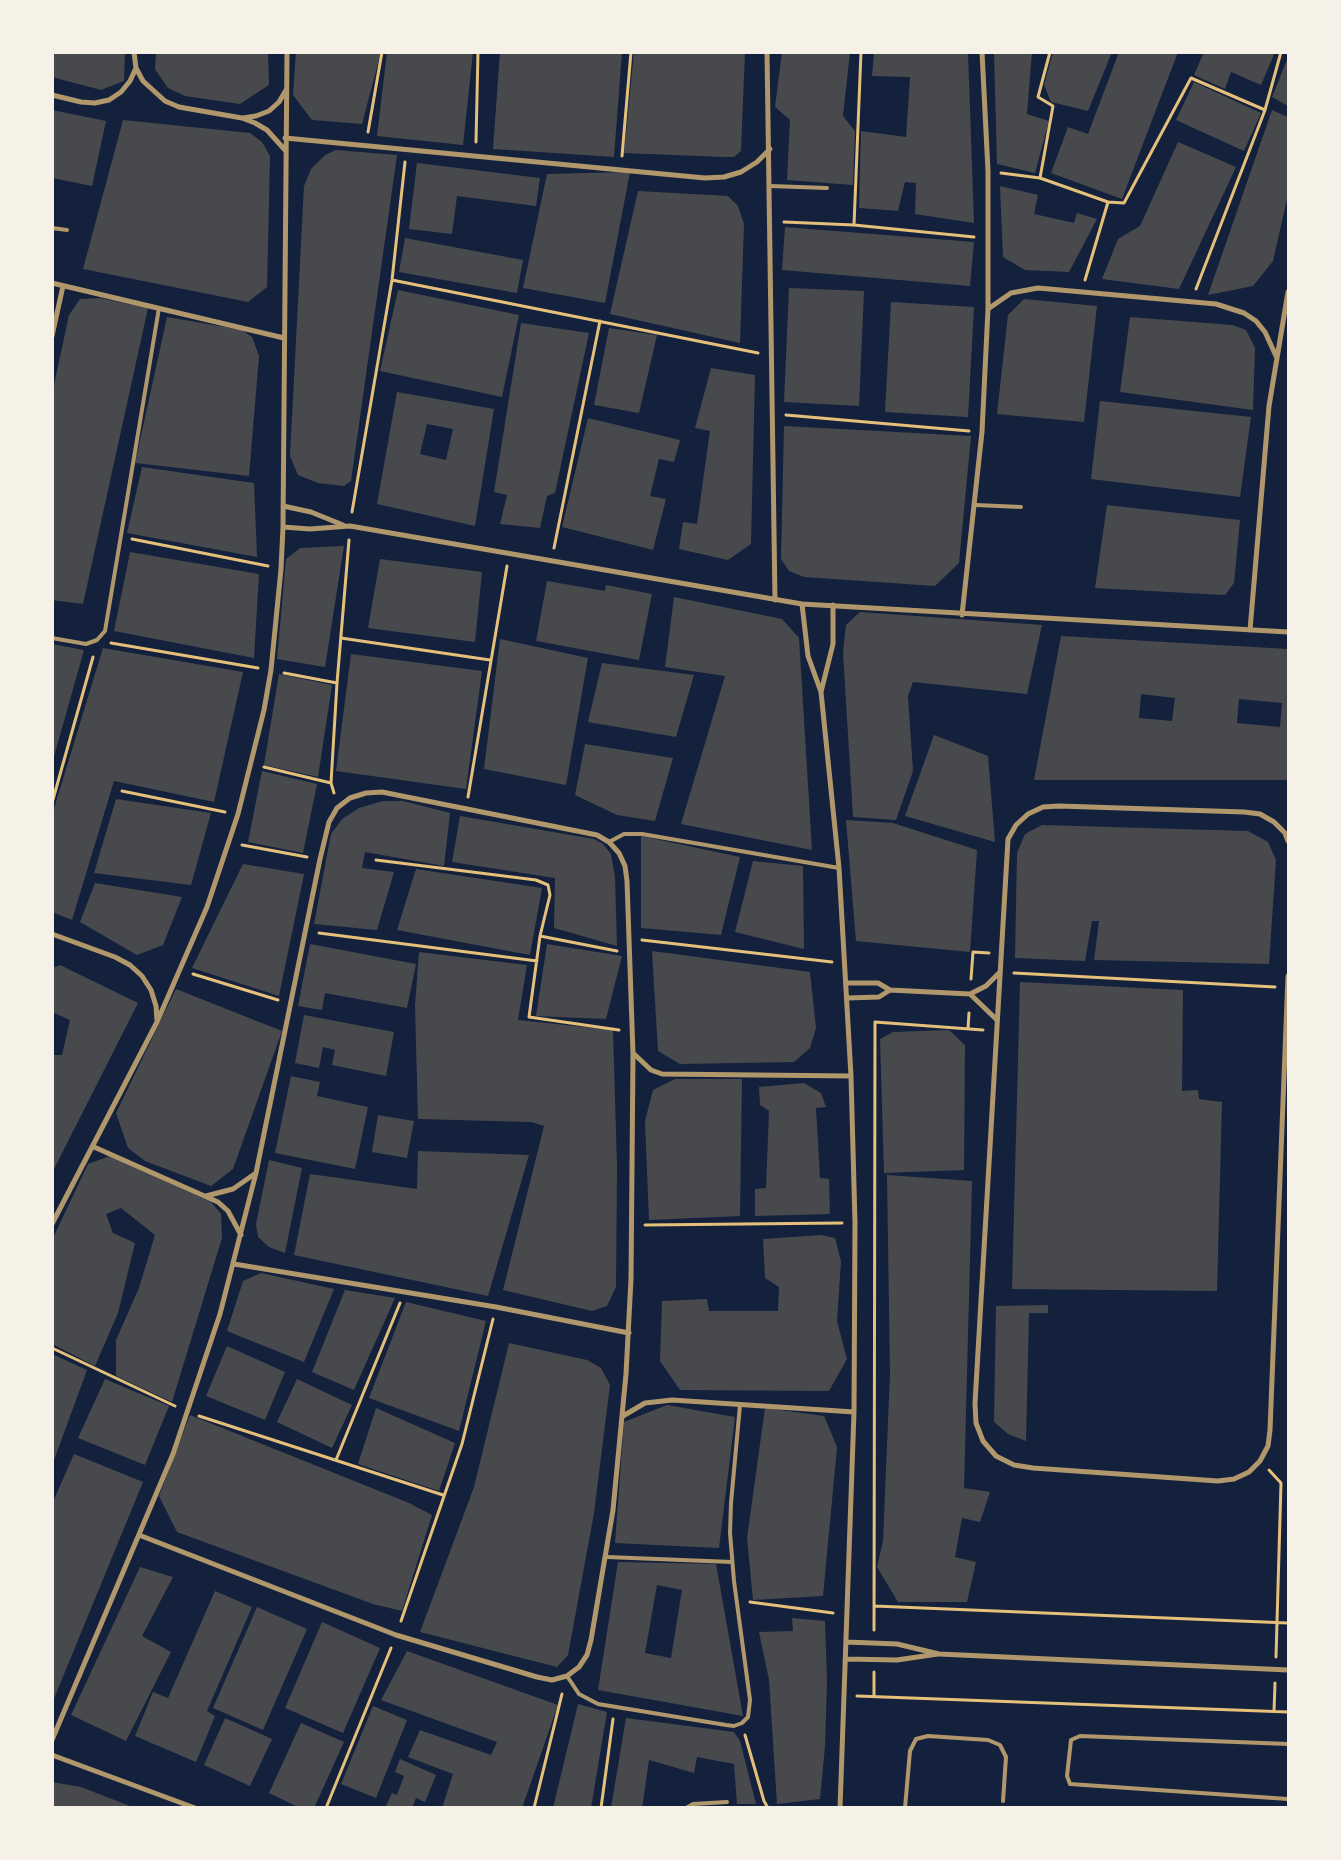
<!DOCTYPE html>
<html>
<head>
<meta charset="utf-8">
<style>
  body { margin:0 }
  #map { position:relative; width:1341px; height:1860px; overflow:hidden; background:#14213d; font-family:Commissioner,sans-serif }
  canvas { display:block }
  .frame { position:absolute; inset:0; border:54px solid #f6f1e7; pointer-events:none }
</style>
</head>
<body>
<div id="map">
<canvas width="1341" height="1860"></canvas>
<div class="frame"></div>
</div>
<script>
const context = document.querySelector('canvas').getContext('2d');
context.lineJoin = 'round';
function fillPath(path, color) {
  context.fillStyle = color;
  context.fill(path, 'evenodd');
}
function toPath(rows) {
  const path = new Path2D();
  for (const r of rows) {
    path.moveTo(r[0], r[1]);
    for (let i = 2; i < r.length; i += 2) path.lineTo(r[i], r[i + 1]);
  }
  return path;
}
function trace(path, color, width, dash) {
  context.strokeStyle = color;
  context.lineWidth = width;
  context.lineCap = dash ? 'butt' : 'round';
  context.setLineDash(dash || []);
  context.stroke(path);
}
const building = toPath([
  [52,52,125,52,124,81,101,90,52,77],
  [156,52,268,52,269,85,240,104,185,96,168,88,155,69],
  [296,52,381,52,362,124,312,120,293,95],
  [387,52,473,52,463,145,377,136],
  [500,52,622,52,614,157,493,149],
  [634,52,745,52,741,151,734,157,724,157,624,153],
  [782,52,850,52,843,116,855,131,853,185,787,180,790,120,775,107],
  [874,52,968,52,974,223,915,214,916,183,905,182,898,211,859,208,861,131,906,137,910,77,872,76],
  [994,52,1032,52,1027,114,1049,121,1035,173,997,164],
  [1053,52,1112,52,1088,111,1051,102,1044,85],
  [1119,52,1178,52,1122,199,1051,173,1068,127,1088,134],
  [1204,52,1275,52,1261,85,1231,72,1225,89,1194,75],
  [1288,57,1288,106,1272,97],
  [1194,82,1261,113,1244,151,1176,120],
  [52,110,106,121,92,186,52,178],
  [1272,110,1288,117,1288,195,1273,261,1253,286,1208,295],
  [123,120,250,133,262,142,270,156,267,287,248,302,83,269],
  [1178,142,1236,167,1179,289,1102,279,1118,239,1140,226],
  [336,150,397,155,351,481,344,486,318,483,298,475,290,456,304,186,311,169,325,155],
  [417,163,540,178,536,206,457,196,452,234,409,229],
  [630,172,605,303,523,288,547,174],
  [1000,186,1038,195,1034,214,1074,223,1077,213,1097,219,1069,272,1025,270,1003,257],
  [638,191,728,196,738,206,744,224,740,343,610,314],
  [785,227,974,242,970,286,782,270],
  [405,238,523,260,517,293,399,272],
  [789,288,864,291,859,406,784,402],
  [398,290,519,315,502,397,380,371],
  [100,298,148,308,83,604,52,600,52,394,69,315,80,299],
  [1024,299,1097,306,1084,422,997,414,1008,315],
  [891,302,974,307,968,417,885,412],
  [167,317,242,330,252,337,259,356,249,476,135,463],
  [1130,317,1232,325,1246,330,1255,348,1253,410,1120,392],
  [521,323,589,333,555,493,547,496,540,528,500,524,507,495,494,492],
  [609,328,657,335,639,413,594,405],
  [711,368,755,375,751,544,728,560,679,549,683,522,697,524,710,431,695,428],
  [397,392,494,409,475,526,377,504],
  [427,424,453,429,446,460,420,454],
  [1100,401,1251,417,1240,497,1091,479],
  [588,418,680,440,674,462,659,459,650,496,666,499,653,550,562,527],
  [784,426,971,436,959,563,935,586,804,577,789,571,781,559],
  [142,467,254,483,257,557,127,533],
  [1107,505,1240,520,1234,583,1225,595,1095,588],
  [344,546,325,667,277,659,286,559,300,548],
  [130,552,259,574,254,658,114,631],
  [380,559,482,572,475,642,368,628],
  [547,581,605,591,606,585,652,594,639,660,536,641],
  [674,597,782,619,799,638,812,850,681,824,725,676,665,667],
  [860,612,1042,625,1027,694,913,682,908,696,913,771,896,820,853,817,843,652,846,625],
  [1061,636,1288,649,1288,780,1034,780],
  [1141,694,1175,698,1172,721,1139,718],
  [1239,699,1282,703,1280,727,1237,723],
  [500,639,588,658,566,785,484,769],
  [52,644,84,650,53,760,52,760],
  [103,648,243,672,214,802,114,781,72,920,52,912,52,815],
  [351,654,482,671,466,789,336,771],
  [602,663,694,675,676,737,588,722],
  [279,674,332,685,318,777,264,765],
  [934,735,988,756,995,842,905,816],
  [585,744,673,758,655,821,617,815,575,795],
  [262,771,317,784,303,853,248,842],
  [116,799,211,813,191,885,94,873],
  [383,801,403,801,450,813,444,866,365,852,362,868,394,872,377,930,314,924,331,834,342,819,359,808],
  [460,816,594,839,603,844,611,854,615,877,617,946,554,928,555,878,452,862],
  [846,820,893,823,977,850,970,952,856,941],
  [1042,825,1248,831,1268,842,1276,860,1269,964,1094,960,1099,921,1092,921,1085,961,1015,958,1017,853,1025,834],
  [641,836,740,857,721,935,641,928],
  [753,861,803,866,804,949,735,932],
  [243,864,304,874,279,996,192,968],
  [416,869,542,888,530,955,397,930],
  [95,883,182,897,163,945,137,955,80,922],
  [310,944,416,964,407,1008,325,993,322,1010,298,1006],
  [547,944,622,956,606,1019,536,1016],
  [652,951,810,972,816,1028,810,1048,794,1062,680,1064,658,1051],
  [419,952,527,965,518,1020,613,1030,617,1167,616,1287,607,1306,592,1311,503,1290,544,1126,531,1122,418,1119,415,1005],
  [60,965,138,1003,52,1173,52,1055,62,1055,70,1020,52,1012,52,968],
  [1020,982,1183,990,1182,1091,1198,1090,1199,1099,1222,1102,1217,1291,1012,1289],
  [176,989,282,1031,233,1169,211,1186,145,1161,128,1148,116,1113],
  [304,1015,394,1032,386,1076,332,1065,335,1050,323,1047,319,1068,295,1063],
  [949,1030,965,1045,964,1170,884,1173,880,1039,893,1032],
  [291,1076,320,1082,317,1096,368,1107,355,1169,275,1153],
  [675,1079,742,1079,740,1216,649,1220,645,1121,653,1090],
  [804,1083,821,1093,826,1107,816,1108,820,1178,829,1179,830,1214,755,1216,755,1189,766,1188,769,1111,760,1105,759,1087],
  [378,1115,414,1121,407,1158,372,1152],
  [418,1151,529,1155,488,1296,294,1255,310,1174,417,1189],
  [110,1156,211,1202,221,1214,222,1238,172,1402,116,1376,116,1340,139,1288,155,1235,121,1208,106,1214,113,1233,135,1243,118,1313,95,1366,52,1344,52,1240,88,1164],
  [269,1160,302,1168,285,1253,269,1247,258,1237,256,1224],
  [887,1175,972,1181,964,1488,990,1492,980,1522,962,1518,955,1557,976,1562,967,1602,898,1602,877,1567,883,1541,890,1374],
  [821,1235,835,1238,841,1261,837,1321,847,1359,829,1391,680,1390,660,1361,662,1301,707,1299,709,1311,778,1311,779,1287,765,1278,763,1239],
  [261,1273,334,1289,304,1362,227,1331,243,1281],
  [345,1290,395,1298,354,1390,312,1372],
  [406,1302,486,1321,459,1431,369,1398],
  [1048,1305,1048,1313,1029,1313,1026,1441,1008,1434,994,1422,996,1306],
  [509,1343,587,1360,601,1368,610,1385,594,1513,568,1655,557,1667,420,1632,474,1487],
  [227,1346,285,1372,265,1420,206,1396],
  [52,1354,87,1370,53,1463,52,1463],
  [105,1379,169,1406,145,1465,78,1438],
  [297,1379,352,1405,332,1448,277,1422],
  [667,1405,735,1417,719,1548,615,1543,624,1422],
  [376,1408,455,1443,439,1491,358,1464],
  [765,1408,824,1416,837,1447,823,1596,753,1600,747,1538],
  [190,1415,409,1503,432,1515,402,1611,373,1604,177,1532,159,1496],
  [74,1454,143,1482,53,1701,52,1504],
  [618,1562,716,1564,743,1716,598,1690],
  [657,1585,682,1590,671,1658,645,1653],
  [140,1567,173,1577,142,1636,171,1652,126,1741,71,1715],
  [215,1591,252,1607,207,1711,215,1716,196,1762,135,1736,153,1692,168,1698],
  [257,1607,307,1629,263,1730,213,1708],
  [792,1618,825,1621,827,1682,825,1746,820,1799,777,1804,769,1680,759,1632,793,1631],
  [322,1622,380,1648,343,1733,285,1708],
  [407,1651,558,1705,522,1808,442,1808,453,1774,408,1757,420,1730,491,1755,497,1742,381,1700],
  [578,1704,607,1712,591,1808,553,1808],
  [373,1706,407,1720,376,1798,341,1784],
  [225,1718,272,1739,250,1786,204,1765],
  [626,1718,734,1732,740,1741,756,1804,737,1804,734,1764,697,1757,694,1773,649,1760,642,1808,611,1808],
  [301,1723,344,1742,314,1808,300,1808,269,1793],
  [400,1759,436,1775,425,1802,416,1798,412,1808,385,1808,392,1793,397,1795,404,1776,395,1772],
  [52,1782,81,1787,135,1808,52,1808]
]);
const path = toPath([
  [368,132,382,52],
  [476,142,478,52],
  [622,156,631,52],
  [1001,173,1040,178,1108,202],
  [1040,178,1053,106,1038,97,1050,52],
  [784,222,854,225,974,237],
  [854,225,861,52],
  [392,280,758,353],
  [1085,280,1108,202,1124,203,1191,78,1265,110,1281,52],
  [1196,289,1265,110],
  [786,415,969,431],
  [352,512,392,280,405,162],
  [132,539,268,566],
  [554,548,600,321],
  [341,638,490,660],
  [111,643,258,668],
  [284,673,337,683],
  [264,767,331,783],
  [122,791,225,812],
  [334,793,331,783,337,683,349,540],
  [468,797,507,566],
  [52,803,93,657],
  [242,845,307,857],
  [376,860,536,880,548,885,550,895,540,936,529,1017,619,1030],
  [319,933,537,961],
  [540,936,617,951],
  [642,940,832,962],
  [1014,973,1275,987],
  [193,974,278,1000],
  [971,979,973,952,989,953],
  [968,1029,969,1013],
  [645,1225,842,1223],
  [52,1348,175,1406],
  [199,1416,443,1495],
  [336,1460,400,1303],
  [1269,1470,1281,1483,1276,1657],
  [750,1602,833,1613],
  [874,1606,1288,1623],
  [401,1621,462,1444,493,1319],
  [874,1630,875,1022,983,1030],
  [857,1696,1288,1712],
  [874,1696,874,1672],
  [1274,1711,1275,1683],
  [745,1735,764,1801,768,1808],
  [326,1808,391,1648],
  [534,1808,562,1694],
  [601,1808,613,1719]
]);
const service = toPath([
  [770,186,827,188],
  [52,228,67,230],
  [976,505,1021,507],
  [52,638,86,644,97,640,105,631,159,308],
  [609,842,624,834,642,834,839,868],
  [607,1557,732,1562],
  [567,1676,579,1694,598,1704,726,1725,734,1726,742,1723,748,1717,750,1700,734,1581,730,1533,731,1503,740,1405],
  [1288,1744,1080,1736,1071,1740,1067,1776,1070,1784,1288,1799],
  [686,1808,693,1804,727,1802],
  [905,1808,910,1751,916,1739,928,1736,988,1740,1000,1745,1006,1757,1003,1801]
]);
const minor = toPath([
  [134,52,136,68,143,81,165,101,179,107,242,118,255,123,267,130,285,150],
  [767,52,775,600],
  [52,95,81,102,95,103,109,100,121,92,130,81,136,68],
  [243,118,256,116,269,111,279,102,286,90],
  [285,138,705,178,724,177,741,172,757,162,770,149],
  [52,283,284,338],
  [988,309,1011,293,1038,288,1216,304,1244,313,1256,321,1265,332,1276,356],
  [52,336,63,286],
  [283,506,311,512,343,525],
  [283,527,310,529,350,526,802,604,1288,632],
  [802,604,808,656,821,692,839,868,851,1076,855,1223,854,1412,840,1808],
  [962,615,982,432,988,309,988,171,982,52],
  [1250,630,1269,406,1288,292],
  [821,692,833,644,833,605],
  [1288,841,1285,833,1274,822,1260,814,1244,812,1059,806,1043,807,1028,814,1016,825,1008,839,975,1403,976,1423,983,1441,996,1456,1014,1465,1033,1468,1218,1481,1234,1479,1249,1472,1260,1461,1268,1446,1270,1430,1288,976],
  [52,934,115,957,130,965,142,976,151,990,156,1006,157,1020],
  [846,983,878,983,890,990,970,994,986,986,999,973],
  [970,994,996,1019],
  [847,998,879,997,890,990],
  [634,1054,651,1070,662,1074,851,1076],
  [94,1147,218,1202,228,1211,241,1235],
  [206,1196,233,1189,256,1173],
  [52,1224,157,1022,207,907,238,814,264,710,271,670,281,569,283,527,287,52],
  [234,1264,496,1307,629,1333],
  [623,1416,645,1403,672,1400,854,1412],
  [846,1642,897,1644,939,1654,1288,1670],
  [845,1659,897,1660,938,1654],
  [52,1740,173,1454,220,1314,256,1173,320,859,329,822,337,808,350,798,366,793,382,792,597,835,609,842,619,853,625,866,627,881,633,1054,631,1279,626,1374,613,1510,591,1640,587,1655,579,1667,567,1676,552,1680,537,1677,396,1635,139,1535],
  [52,1755,195,1808]
]);
fillPath(building, '#48494c');
trace(path, '#e5c07b', 3);
trace(service, '#b1986c', 4);
trace(minor, '#b1986c', 5);
</script>
</body>
</html>
